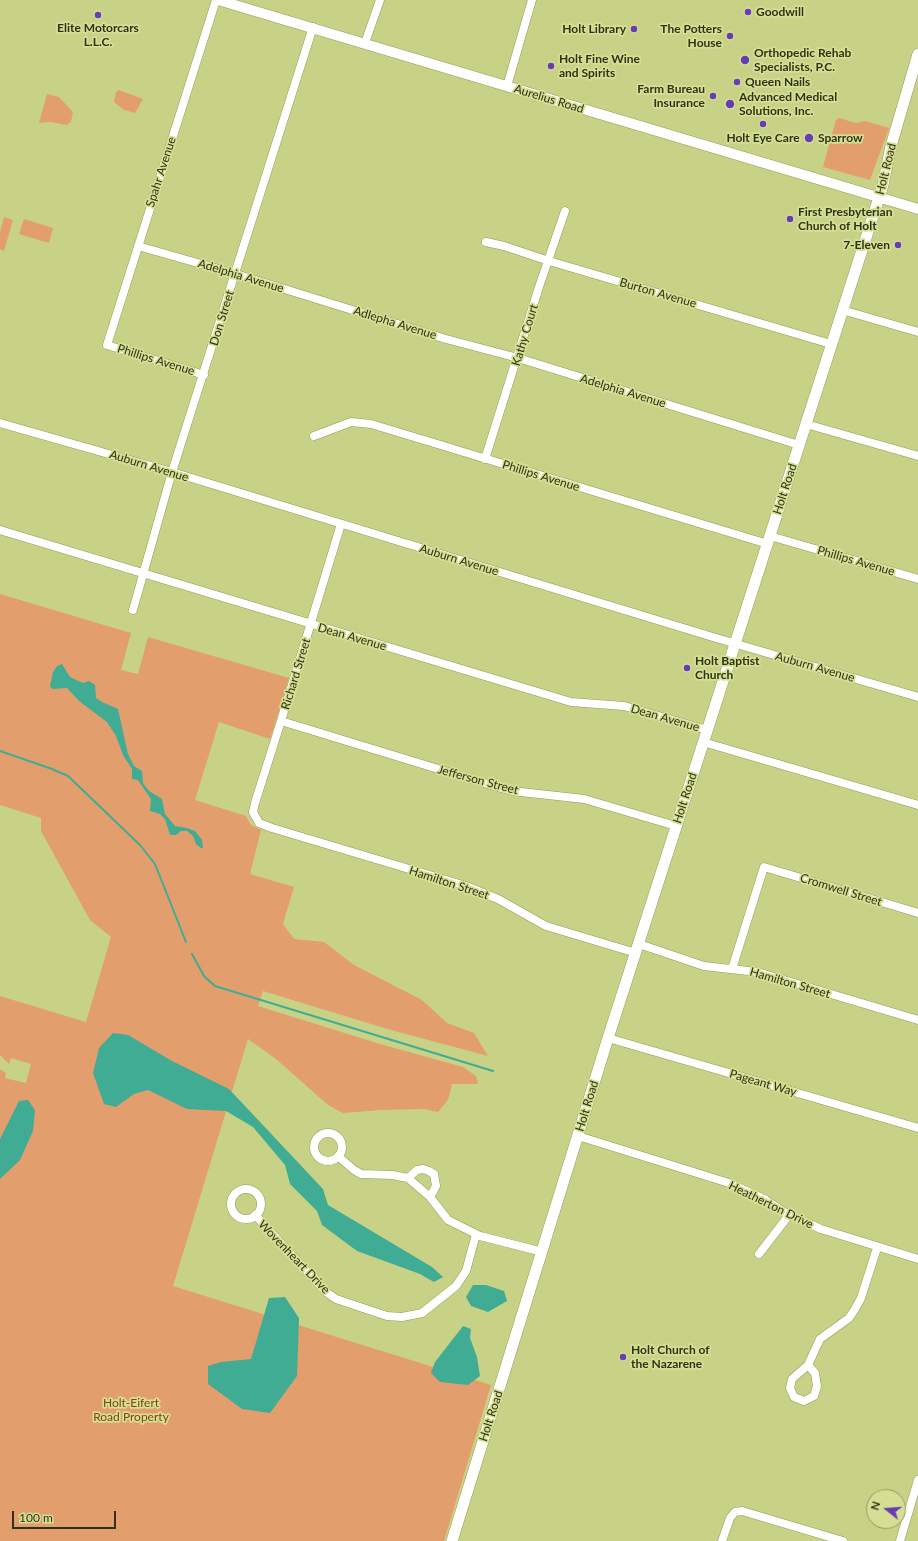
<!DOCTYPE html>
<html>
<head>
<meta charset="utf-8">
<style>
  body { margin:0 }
  #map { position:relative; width:918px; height:1541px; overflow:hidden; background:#c7d287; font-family:Lato,sans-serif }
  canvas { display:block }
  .north { position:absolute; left:866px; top:1489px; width:40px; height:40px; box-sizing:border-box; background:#d4df94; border:1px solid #929a61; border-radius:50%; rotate:287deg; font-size:11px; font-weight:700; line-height:16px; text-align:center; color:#2f3315 }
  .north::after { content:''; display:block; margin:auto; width:14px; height:18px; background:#683cb4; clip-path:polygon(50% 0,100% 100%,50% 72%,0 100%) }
  .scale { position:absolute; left:12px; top:1511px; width:104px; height:18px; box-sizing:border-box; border:2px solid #2f3315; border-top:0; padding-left:5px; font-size:12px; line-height:14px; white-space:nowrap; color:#2f3315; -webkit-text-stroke:3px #d4df94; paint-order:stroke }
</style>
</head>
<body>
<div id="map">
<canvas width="918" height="1541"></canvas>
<div class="north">N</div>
<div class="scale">100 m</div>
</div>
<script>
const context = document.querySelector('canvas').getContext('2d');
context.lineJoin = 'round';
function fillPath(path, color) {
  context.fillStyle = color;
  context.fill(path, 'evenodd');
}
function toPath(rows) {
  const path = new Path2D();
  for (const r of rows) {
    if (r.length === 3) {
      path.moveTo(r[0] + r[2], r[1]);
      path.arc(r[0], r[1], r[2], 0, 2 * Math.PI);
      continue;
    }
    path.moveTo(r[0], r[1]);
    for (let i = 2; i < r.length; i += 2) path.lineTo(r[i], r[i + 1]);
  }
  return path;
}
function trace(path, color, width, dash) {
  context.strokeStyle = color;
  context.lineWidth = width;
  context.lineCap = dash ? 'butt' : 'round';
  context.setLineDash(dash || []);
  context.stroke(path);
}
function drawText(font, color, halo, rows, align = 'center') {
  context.font = font + ' Lato,sans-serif';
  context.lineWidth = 3.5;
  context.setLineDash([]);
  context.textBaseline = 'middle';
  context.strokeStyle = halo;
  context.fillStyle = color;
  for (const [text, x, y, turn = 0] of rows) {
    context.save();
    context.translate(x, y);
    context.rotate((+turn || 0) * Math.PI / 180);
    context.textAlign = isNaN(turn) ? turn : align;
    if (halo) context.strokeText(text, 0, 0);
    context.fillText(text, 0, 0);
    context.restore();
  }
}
const green = toPath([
  [119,90,143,99,135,113,124,110,114,102,116,92],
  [47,94,59,97,73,112,71,122,67,125,51,122,39,123],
  [839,118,856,123,865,121,889,128,870,180,823,167,836,120],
  [4,217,13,220,4,251,0,249,0,232],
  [24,219,53,228,49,243,19,234],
  [0,594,131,633,121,670,138,674,148,637,289,678,270,739,219,722,195,800,246,816,251,825,261,830,250,874,294,887,283,924,294,939,324,942,354,965,422,1000,447,1023,474,1033,488,1056,384,1028,263,991,258,1006,380,1044,463,1067,476,1076,478,1084,452,1084,448,1100,438,1112,424,1109,381,1110,343,1113,328,1105,276,1059,248,1039,173,1286,491,1385,444,1541,0,1541,0,1069,6,1073,5,1078,26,1083,31,1064,11,1058,9,1064,0,1055,0,996,86,1022,111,937,90,920,41,831,41,818,0,805]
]);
const water = toPath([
  [62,664,70,677,83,683,89,681,95,685,96,698,102,702,118,709,128,754,134,766,142,771,143,783,149,791,162,799,165,814,175,826,187,828,195,831,202,840,203,848,201,848,196,844,193,836,187,831,181,831,176,835,170,835,165,819,160,814,150,811,151,799,138,780,132,779,132,769,123,755,116,736,107,722,79,701,67,688,52,689,50,686,53,672,57,666],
  [113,1033,128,1035,172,1061,229,1089,323,1189,328,1205,432,1267,443,1277,434,1282,420,1274,357,1251,322,1225,317,1211,290,1184,285,1165,253,1127,226,1111,187,1109,148,1090,134,1094,116,1107,104,1104,93,1073,99,1048],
  [28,1100,35,1110,33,1131,20,1160,0,1179,0,1139,19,1101],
  [473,1285,486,1285,504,1291,507,1301,488,1312,471,1306,466,1297],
  [285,1297,299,1318,297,1376,270,1413,242,1409,208,1384,208,1366,221,1362,251,1359,269,1298],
  [463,1326,471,1329,470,1338,477,1357,480,1376,468,1385,440,1382,431,1373,435,1362]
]);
const stream = toPath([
  [0,751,52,769,68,776,140,845,155,864,186,942],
  [192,954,204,976,215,986,493,1071]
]);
const minor = toPath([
  [365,43,380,0],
  [507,86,532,0],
  [486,242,504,246,549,261,831,344],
  [138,246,236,274,446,339,518,358,799,445],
  [842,310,918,332],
  [204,375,107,345,216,0],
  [0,423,172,472,716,638,918,697],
  [806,424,918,456],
  [314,436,351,422,371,424,768,544],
  [485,459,539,287,565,211],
  [341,524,281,721,255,803,253,812,259,823,272,828,466,886,498,899,546,926,636,953],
  [0,530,571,702,624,706,707,730],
  [770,536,918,579],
  [133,610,172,472,313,27],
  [281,721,494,786,512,791,584,799,676,826],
  [703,742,918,805],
  [639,944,704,966,757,972,918,1020],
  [732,969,764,867,918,913],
  [608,1038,918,1128],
  [328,1147,14],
  [578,1136,729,1183,766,1200,789,1215,821,1229,918,1259],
  [338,1156,354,1170,361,1174,392,1175,408,1178,430,1197,448,1220,480,1236,543,1252],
  [408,1178,417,1170,423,1169,429,1171,434,1174,436,1186,430,1197],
  [246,1204,15],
  [255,1215,326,1292,336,1299,387,1316,402,1317,422,1313,456,1286,466,1271,476,1234],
  [759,1254,789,1215],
  [808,1365,815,1373,817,1386,814,1396,804,1401,794,1397,790,1388,792,1379,808,1365,820,1339,849,1318,855,1309,861,1298,877,1248],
  [722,1541,730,1518,735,1512,742,1511,843,1541],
  [900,1541,918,1480]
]);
const tertiary = toPath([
  [218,0,918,209]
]);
const secondary = toPath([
  [452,1541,608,1038,883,185,891,146,918,54]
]);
const markers = [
  [748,12,4,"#683cb4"],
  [98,15,4,"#683cb4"],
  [634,29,4,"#683cb4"],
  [730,36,4,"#683cb4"],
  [745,60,5,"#683cb4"],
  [551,66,4,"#683cb4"],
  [737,82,4,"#683cb4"],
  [713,96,4,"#683cb4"],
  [730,104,5,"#683cb4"],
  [763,124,4,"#683cb4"],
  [809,138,5,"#683cb4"],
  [790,219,4,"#683cb4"],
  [898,245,4,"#683cb4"],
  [687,668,4,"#683cb4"],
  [623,1357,4,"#683cb4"]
];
const poiNames = [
  ["Goodwill",756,12],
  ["Elite Motorcars",98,28,"center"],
  ["L.L.C.",98,42,"center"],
  ["Holt Library",626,29,"right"],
  ["The Potters",722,29,"right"],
  ["House",722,43,"right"],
  ["Orthopedic Rehab",754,53],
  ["Specialists, P.C.",754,67],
  ["Holt Fine Wine",559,59],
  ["and Spirits",559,73],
  ["Queen Nails",745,82],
  ["Farm Bureau",705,89,"right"],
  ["Insurance",705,103,"right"],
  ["Advanced Medical",739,97],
  ["Solutions, Inc.",739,111],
  ["Holt Eye Care",763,138,"center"],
  ["Sparrow",818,138],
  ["First Presbyterian",798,212],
  ["Church of Holt",798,226],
  ["7-Eleven",890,245,"right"],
  ["Holt Baptist",695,661],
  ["Church",695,675],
  ["Holt Church of",631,1350],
  ["the Nazarene",631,1364]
];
const streetNames = [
  ["Aurelius Road",549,99,17],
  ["Holt Road",886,169,-76],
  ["Spahr Avenue",161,172,-72],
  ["Adelphia Avenue",241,276,17],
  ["Burton Avenue",658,293,16],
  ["Don Street",222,318,-73],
  ["Adlepha Avenue",395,323,17],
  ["Kathy Court",525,335,-73],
  ["Phillips Avenue",156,360,17],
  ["Adelphia Avenue",623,391,17],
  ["Auburn Avenue",149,466,17],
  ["Phillips Avenue",541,476,17],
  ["Holt Road",785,489,-72],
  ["Auburn Avenue",459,560,17],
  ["Phillips Avenue",856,561,16],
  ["Dean Avenue",352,637,16],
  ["Auburn Avenue",815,667,16],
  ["Richard Street",296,674,-73],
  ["Dean Avenue",665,718,16],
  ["Jefferson Street",478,780,15],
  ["Holt Road",685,798,-72],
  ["Hamilton Street",449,883,18],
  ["Cromwell Street",841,890,17],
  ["Hamilton Street",790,983,16],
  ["Pageant Way",763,1083,16],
  ["Holt Road",587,1106,-73],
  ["Heatherton Drive",771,1205,26],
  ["Wovenheart Drive",294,1257,46],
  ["Holt Road",491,1416,-72]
];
const parkNames = [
  ["Holt-Eifert",131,1403],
  ["Road Property",131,1417]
];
fillPath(green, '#e39e6e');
fillPath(water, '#40ac94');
trace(stream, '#40ac94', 2);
trace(minor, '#929c53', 9);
trace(tertiary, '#929c53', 11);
trace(secondary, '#929c53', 12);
trace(minor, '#fff', 8);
trace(tertiary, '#fff', 10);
trace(secondary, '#fff', 11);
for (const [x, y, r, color] of markers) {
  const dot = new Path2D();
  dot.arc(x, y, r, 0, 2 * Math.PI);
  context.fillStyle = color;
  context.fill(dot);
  trace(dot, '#d4df94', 1.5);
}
drawText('bold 12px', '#2f3315', '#d4df94', poiNames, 'left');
drawText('12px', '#2f3315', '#d4df94', streetNames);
drawText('12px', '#84440a', '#d4df94', parkNames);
</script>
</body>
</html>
